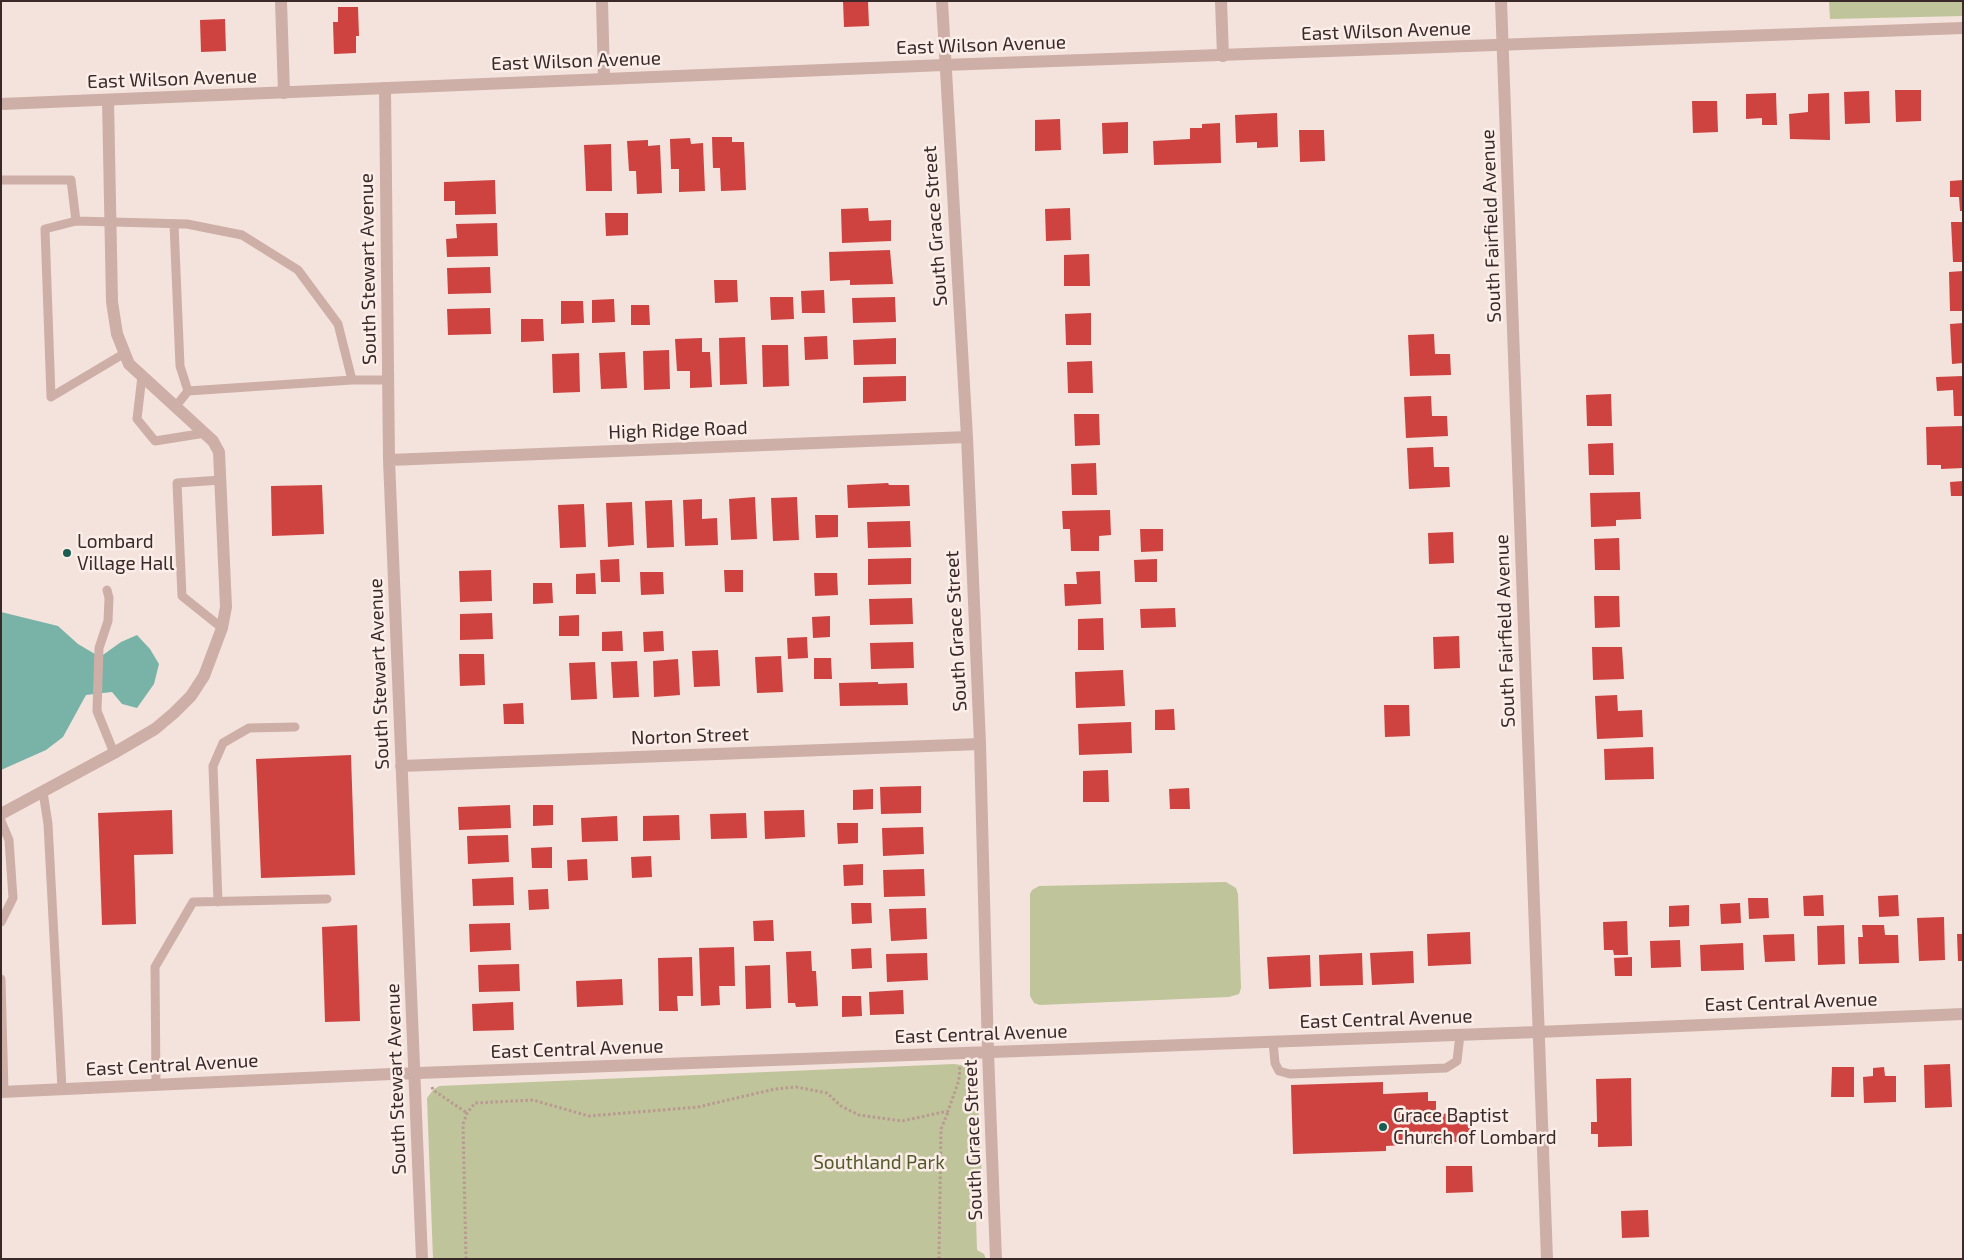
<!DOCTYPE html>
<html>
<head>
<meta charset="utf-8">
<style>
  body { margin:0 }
  #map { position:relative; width:1964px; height:1260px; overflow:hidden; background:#f4e3dc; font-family:"Exo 2",sans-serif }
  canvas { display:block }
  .frame { position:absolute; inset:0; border:2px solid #392928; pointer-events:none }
</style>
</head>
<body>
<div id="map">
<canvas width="1964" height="1260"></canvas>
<div class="frame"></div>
</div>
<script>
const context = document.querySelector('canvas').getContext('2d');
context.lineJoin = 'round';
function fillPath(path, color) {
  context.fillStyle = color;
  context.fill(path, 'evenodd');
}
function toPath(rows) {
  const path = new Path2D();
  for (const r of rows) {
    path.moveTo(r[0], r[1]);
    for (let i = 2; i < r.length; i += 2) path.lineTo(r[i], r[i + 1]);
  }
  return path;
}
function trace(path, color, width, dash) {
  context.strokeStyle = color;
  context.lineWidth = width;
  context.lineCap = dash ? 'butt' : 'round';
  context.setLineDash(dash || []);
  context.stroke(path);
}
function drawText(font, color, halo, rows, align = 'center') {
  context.font = font + ' "Exo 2",sans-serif';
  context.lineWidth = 5;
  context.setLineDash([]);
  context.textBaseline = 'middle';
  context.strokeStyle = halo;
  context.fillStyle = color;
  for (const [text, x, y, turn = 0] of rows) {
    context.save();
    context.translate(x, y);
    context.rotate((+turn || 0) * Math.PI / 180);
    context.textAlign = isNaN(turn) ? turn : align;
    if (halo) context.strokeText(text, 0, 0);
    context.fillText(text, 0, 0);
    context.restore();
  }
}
const green = toPath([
  [1829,1,1963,1,1963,16,1830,19],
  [1226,882,1236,888,1238,894,1241,988,1239,994,1229,997,1040,1005,1034,1003,1030,996,1030,894,1032,890,1039,886],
  [954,1064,967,1066,977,1077,982,1180,975,1186,977,1250,984,1254,986,1259,433,1259,427,1098,433,1090,439,1086]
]);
const water = toPath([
  [1,612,58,626,78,644,100,657,121,642,137,635,150,649,159,664,154,684,137,708,122,704,112,692,86,695,63,737,46,750,1,770]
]);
const building = toPath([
  [843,1,868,1,869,26,844,27],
  [338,7,358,7,359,36,356,36,356,53,334,54,333,22,338,22],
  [225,19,226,51,201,52,200,20],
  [1895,90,1921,90,1921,121,1896,122],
  [1869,91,1870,123,1845,124,1844,92],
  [1776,93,1777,125,1762,125,1762,118,1746,119,1746,94],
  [1829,93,1830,140,1790,139,1789,114,1808,112,1808,94],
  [1692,101,1717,101,1718,132,1693,133],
  [1277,113,1278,147,1257,148,1257,142,1236,143,1235,115],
  [1060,119,1061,150,1035,151,1035,120],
  [1128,122,1128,153,1103,154,1102,123],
  [1220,123,1221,163,1154,165,1153,141,1190,139,1190,128,1202,128,1202,124],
  [1299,130,1324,130,1325,161,1300,162],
  [712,137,732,137,732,142,744,142,746,190,721,191,720,168,713,168],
  [690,138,691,144,703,143,705,191,679,192,679,169,671,169,670,139],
  [648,140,648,146,660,145,662,193,637,194,636,171,629,171,627,141],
  [611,144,612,191,586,191,584,145],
  [495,180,496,214,455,215,455,201,444,201,444,182],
  [1963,180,1963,211,1960,211,1959,197,1950,197,1950,181],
  [868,208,869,221,891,220,891,241,842,243,841,209],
  [1070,208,1071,240,1046,241,1045,209],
  [605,213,628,213,628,235,606,236],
  [1951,222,1963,222,1963,262,1953,262],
  [497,223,498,256,447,257,446,239,457,238,456,224],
  [890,250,893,284,850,285,850,280,830,281,829,252],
  [1089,254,1090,286,1064,286,1064,255],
  [490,267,491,293,448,294,447,268],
  [1963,271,1963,311,1950,311,1949,272],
  [714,280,737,280,738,302,715,303],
  [824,290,825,313,802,313,801,291],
  [770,297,793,297,794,319,771,320],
  [895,297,896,322,853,323,852,298],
  [614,299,615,322,592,323,592,300],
  [561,301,583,301,584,323,561,324],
  [631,305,649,305,650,325,631,325],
  [490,308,491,334,448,335,447,309],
  [1091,313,1091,345,1066,345,1065,314],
  [521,319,543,319,544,341,521,342],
  [1963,323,1963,363,1952,364,1950,324],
  [1434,334,1435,354,1450,354,1451,375,1410,376,1408,335],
  [827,336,828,359,805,360,804,337],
  [745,337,747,384,720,385,719,338],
  [702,338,702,352,710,352,712,387,690,388,690,371,677,371,675,339],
  [896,338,896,364,854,365,853,340],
  [762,345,788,345,789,386,763,387],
  [669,350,670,389,644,390,643,351],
  [625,352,627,388,601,389,599,353],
  [579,353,580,392,553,393,552,354],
  [1092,361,1093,393,1068,393,1067,362],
  [906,376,906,401,863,403,863,377],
  [1963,376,1963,416,1954,416,1953,390,1937,391,1936,377],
  [1611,394,1612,426,1587,426,1586,395],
  [1431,396,1432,416,1447,416,1448,436,1406,438,1404,397],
  [1074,414,1099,414,1100,445,1075,446],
  [1963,426,1963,468,1941,469,1941,465,1927,465,1926,427],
  [1613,443,1614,475,1589,475,1588,444],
  [1433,447,1434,467,1449,467,1450,487,1409,489,1407,448],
  [1096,463,1097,495,1072,495,1071,464],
  [1963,481,1963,496,1951,496,1950,482],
  [888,483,889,485,909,485,910,506,848,508,847,485],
  [322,485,324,534,272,536,271,486],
  [1640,492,1641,519,1616,520,1616,526,1591,527,1590,493],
  [755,497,757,539,731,540,729,499],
  [797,497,799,540,773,541,771,498],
  [702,499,702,519,717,518,718,545,685,546,683,500],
  [672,500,674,547,647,548,645,501],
  [632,502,634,545,608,547,606,503],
  [584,504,586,547,560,548,558,505],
  [1110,510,1111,535,1099,536,1099,551,1071,551,1070,529,1063,529,1062,511],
  [815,515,838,515,838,537,816,538],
  [910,521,911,547,868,548,867,522],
  [1140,529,1163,529,1163,551,1141,552],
  [1453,532,1454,563,1429,564,1428,533],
  [1619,538,1620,570,1595,570,1594,539],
  [911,558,911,584,868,585,868,559],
  [619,559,620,582,601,582,600,560],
  [1157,559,1157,582,1135,582,1134,560],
  [491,570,492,601,460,602,459,571],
  [724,570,743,570,743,592,725,592],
  [1100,571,1101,604,1065,606,1064,584,1077,584,1076,572],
  [640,572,663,572,664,594,641,595],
  [595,573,596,594,576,594,576,574],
  [814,573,837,573,838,595,815,596],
  [533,583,552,583,553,603,533,604],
  [1594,596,1619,596,1620,627,1595,628],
  [912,598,913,624,870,625,869,599],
  [1175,608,1176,627,1141,628,1140,609],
  [492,613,493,639,460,640,460,614],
  [579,615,579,636,559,636,559,616],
  [830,616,830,637,813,638,812,617],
  [1103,618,1104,650,1078,650,1078,619],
  [622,631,623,651,602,651,602,632],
  [663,631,664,651,644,652,643,632],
  [1459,636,1460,668,1434,669,1433,637],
  [807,637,808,658,788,659,787,638],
  [913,642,914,668,871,669,870,643],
  [1592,647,1622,647,1624,679,1593,680],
  [718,650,720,686,694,687,692,651],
  [459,654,484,654,485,685,460,686],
  [781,656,783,692,757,693,755,657],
  [814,658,831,658,832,679,814,679],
  [678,659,680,695,654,697,653,661],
  [637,661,639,697,613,698,611,662],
  [595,662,597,699,571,700,569,663],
  [1123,670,1125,706,1076,708,1075,672],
  [878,682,878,684,907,683,908,705,840,706,839,683],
  [1617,695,1618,711,1642,710,1643,737,1597,739,1595,696],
  [523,703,524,724,504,724,503,704],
  [1384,705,1409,705,1410,736,1385,737],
  [1174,709,1175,730,1155,730,1155,710],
  [1131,722,1132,753,1079,755,1078,724],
  [1653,747,1654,779,1605,780,1604,749],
  [351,755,355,875,261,878,256,759],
  [1108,770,1109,802,1083,802,1083,771],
  [921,786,921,813,881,814,880,787],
  [1189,788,1190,809,1170,809,1169,789],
  [873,789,873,809,853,810,853,790],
  [510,805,511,828,459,830,458,807],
  [533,805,553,805,553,825,533,826],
  [172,810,173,854,134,855,136,924,102,925,98,813],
  [804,810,805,837,765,839,764,811],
  [746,813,747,838,711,839,710,814],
  [679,815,680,840,643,841,643,816],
  [617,816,618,841,582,842,581,818],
  [837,823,858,823,858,843,838,844],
  [923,827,924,854,883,856,882,828],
  [508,835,509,862,468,864,467,836],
  [552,847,552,868,532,868,531,848],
  [651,856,652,877,632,878,631,857],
  [587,859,588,880,568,881,567,860],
  [863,864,863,885,844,886,843,865],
  [924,869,925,896,884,897,883,870],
  [513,877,514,905,473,906,472,879],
  [548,889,549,909,529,910,528,890],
  [1823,895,1824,916,1804,916,1803,896],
  [1898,895,1899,916,1879,917,1878,896],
  [1748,898,1768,898,1769,918,1749,919],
  [851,903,871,903,872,923,852,924],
  [1740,903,1741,923,1721,924,1720,904],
  [1689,905,1689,926,1669,927,1669,906],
  [926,908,927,939,891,941,889,909],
  [1944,917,1945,960,1919,961,1917,918],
  [773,920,774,941,754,941,753,921],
  [1627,921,1628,955,1614,955,1613,950,1604,950,1603,922],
  [510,923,511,950,470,952,469,924],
  [357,925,360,1021,325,1022,322,927],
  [1844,925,1845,964,1818,965,1817,926],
  [1862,925,1884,925,1885,935,1898,935,1899,963,1859,964,1858,937,1863,937],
  [1470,932,1471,964,1428,966,1427,934],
  [1794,934,1795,961,1765,962,1763,935],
  [1957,934,1963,934,1963,961,1958,961],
  [1680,940,1681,967,1651,968,1650,941],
  [1743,943,1744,970,1701,971,1700,945],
  [734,947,735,986,719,986,720,1005,701,1006,699,948],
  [871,948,872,968,852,969,851,949],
  [811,951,812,971,816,971,818,1006,796,1007,795,1003,788,1003,786,952],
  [1413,951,1414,983,1372,985,1370,953],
  [927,953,928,980,887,982,886,954],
  [1362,953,1363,985,1320,986,1319,955],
  [1310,955,1311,987,1269,989,1267,957],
  [692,957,693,996,677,996,678,1011,659,1011,658,958],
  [1632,957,1632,976,1615,976,1614,958],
  [519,964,520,991,479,992,478,965],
  [770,965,771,1008,746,1009,745,966],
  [622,979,623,1005,577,1007,576,981],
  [903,990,904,1014,870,1015,869,992],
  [842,996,861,996,862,1016,842,1017],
  [513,1002,514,1030,473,1031,472,1004],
  [1950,1064,1952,1107,1925,1108,1924,1065],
  [1832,1067,1854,1067,1854,1097,1831,1097],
  [1884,1067,1885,1076,1896,1076,1896,1102,1864,1103,1863,1077,1873,1076,1873,1068],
  [1631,1078,1632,1146,1598,1147,1598,1134,1591,1134,1591,1122,1597,1122,1596,1079],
  [1383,1082,1383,1094,1428,1092,1428,1101,1436,1101,1436,1114,1474,1113,1474,1141,1386,1146,1386,1151,1293,1154,1291,1085],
  [1446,1166,1472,1166,1473,1192,1446,1193],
  [1648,1210,1649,1237,1622,1238,1621,1211]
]);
const path = toPath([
  [432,1087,433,1090,467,1113],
  [466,1259,463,1124,467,1113,475,1103,533,1100,589,1116,698,1107,775,1089,796,1087,827,1093,841,1106,859,1115,902,1121,948,1111,959,1080,960,1066],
  [939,1259,941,1129,948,1112]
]);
const service = toPath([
  [1,180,71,180,76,221,187,224,242,235,298,270,338,324,352,380,388,380],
  [76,221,45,229,51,397,125,353],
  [174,224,180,366,188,391],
  [142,376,137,419,155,441,205,433],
  [176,406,188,391,352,380],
  [221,480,177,483,182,596,222,628],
  [107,590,109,598,108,621,99,648,97,711,114,753],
  [43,792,48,824,62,1089],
  [1,821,9,840,13,898,1,922],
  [218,902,213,766,223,743,249,728,295,727],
  [1,979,4,1092],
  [1273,1042,1275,1063,1279,1071,1290,1074,1446,1068,1457,1061,1460,1035],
  [156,1085,155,967,193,902,327,899]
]);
const minor = toPath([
  [281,1,284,93],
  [602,1,604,79],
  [942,1,967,437,980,744,988,1052,996,1259],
  [1221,1,1223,56],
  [1501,1,1547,1259],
  [385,88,389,460,422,1259],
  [389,460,967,437],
  [401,766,980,744],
  [1,814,114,753,155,729,174,713,191,696,204,676,222,628,226,607,219,452,213,441,129,364,117,334,112,302,108,100],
  [1,1092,391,1074,1538,1032,1963,1014]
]);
const tertiary = toPath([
  [1,104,944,65,1963,28]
]);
const markers = [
  [67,553,5,"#1a5d52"],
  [1383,1127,5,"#1a5d52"]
];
const streetNames = [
  ["East Wilson Avenue",1386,31,-2],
  ["East Wilson Avenue",981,45,-2],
  ["East Wilson Avenue",576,61,-2],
  ["East Wilson Avenue",172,79,-2],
  ["South Grace Street",935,226,-94],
  ["South Fairfield Avenue",1491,226,-92],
  ["South Stewart Avenue",368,269,-91],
  ["High Ridge Road",678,430,-2],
  ["South Grace Street",956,631,-93],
  ["South Fairfield Avenue",1505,631,-92],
  ["South Stewart Avenue",379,674,-92],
  ["Norton Street",690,736,-2],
  ["East Central Avenue",1791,1002,-2],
  ["East Central Avenue",1386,1019,-2],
  ["East Central Avenue",981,1034,-2],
  ["East Central Avenue",577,1049,-2],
  ["East Central Avenue",172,1065,-3],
  ["South Stewart Avenue",396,1079,-92],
  ["South Grace Street",973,1140,-92]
];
const poiNames = [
  ["Lombard",77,542],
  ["Village Hall",77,564],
  ["Grace Baptist",1393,1116],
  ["Church of Lombard",1393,1138]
];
const parkNames = [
  ["Southland Park",879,1163]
];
fillPath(green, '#bfc49a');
fillPath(water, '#79b3a8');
fillPath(building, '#ce4240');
trace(path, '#b99991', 3, [2.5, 2.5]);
trace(service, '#cdafa7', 9);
trace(minor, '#cdafa7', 12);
trace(tertiary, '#cdafa7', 12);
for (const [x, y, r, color] of markers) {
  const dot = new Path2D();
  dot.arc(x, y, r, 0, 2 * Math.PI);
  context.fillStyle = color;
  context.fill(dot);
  trace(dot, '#fbeee9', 2);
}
drawText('19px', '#392928', '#fbeee9', streetNames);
drawText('19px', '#392928', '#fbeee9', poiNames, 'left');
drawText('19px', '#52592a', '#fbeee9', parkNames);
</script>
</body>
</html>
